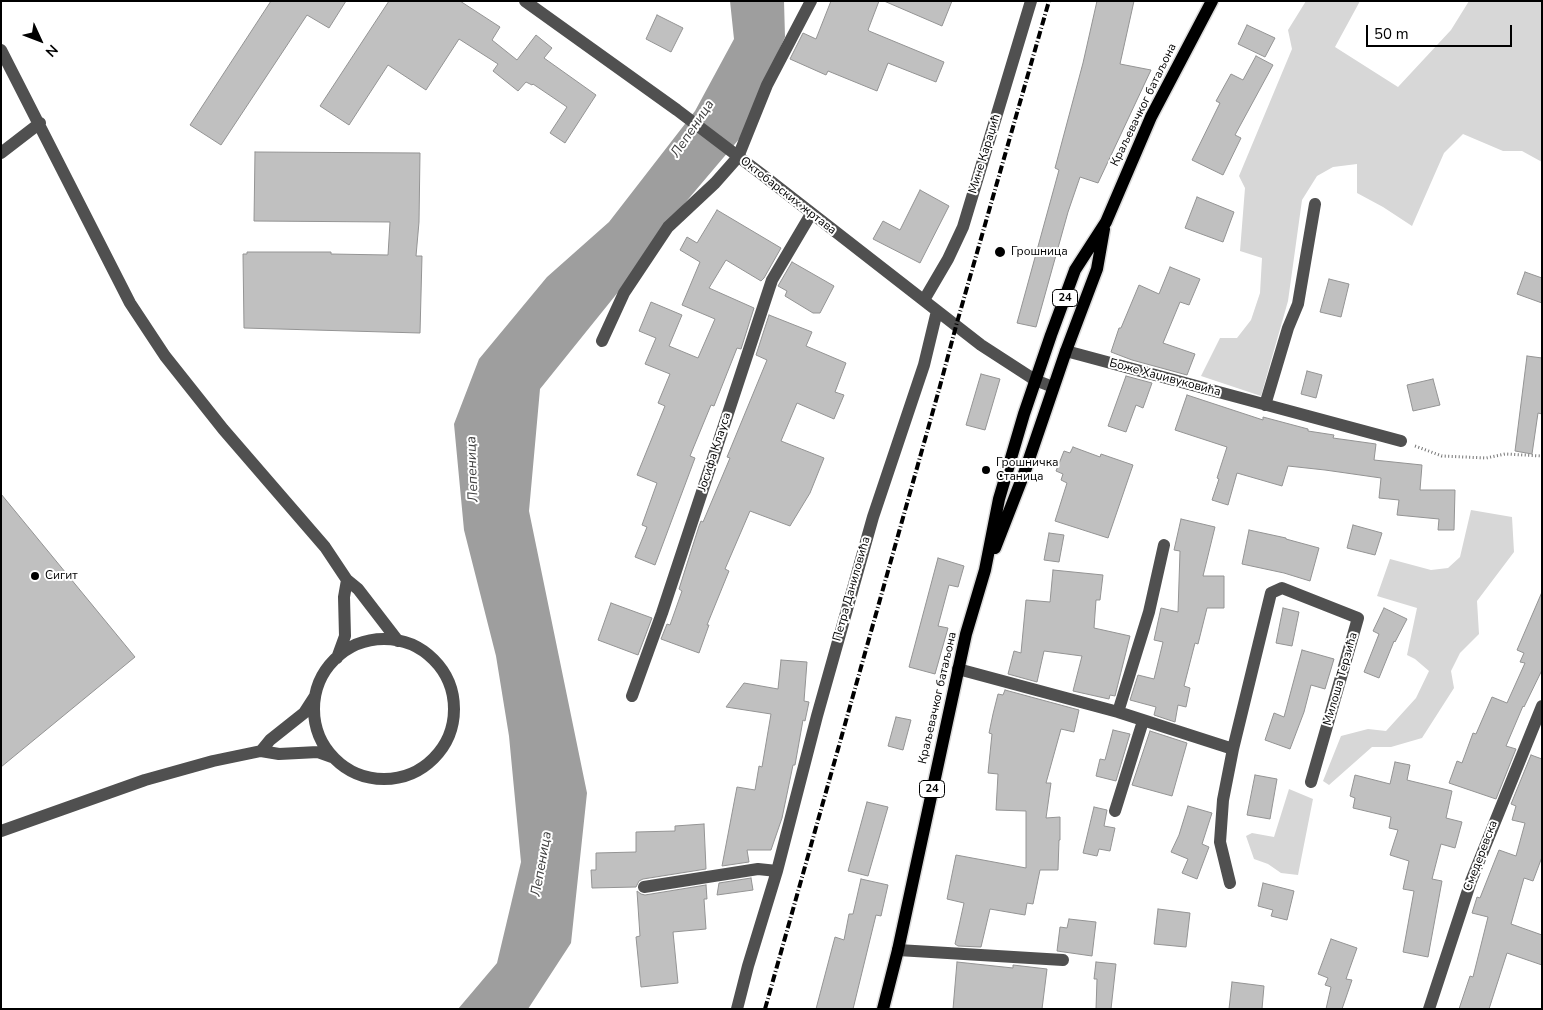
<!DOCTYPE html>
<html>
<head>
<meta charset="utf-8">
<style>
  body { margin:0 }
  #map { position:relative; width:1543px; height:1010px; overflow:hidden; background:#fff; font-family:"Nunito Sans",sans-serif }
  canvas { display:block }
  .frame { position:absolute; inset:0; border:2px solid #000; pointer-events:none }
  .north { position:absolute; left:15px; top:15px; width:50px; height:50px; -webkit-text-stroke:4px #fff; paint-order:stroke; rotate:133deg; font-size:14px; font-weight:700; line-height:20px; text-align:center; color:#000 }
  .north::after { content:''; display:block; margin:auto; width:18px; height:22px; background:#000; clip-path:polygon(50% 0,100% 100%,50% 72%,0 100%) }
  .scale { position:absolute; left:1366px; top:25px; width:146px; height:22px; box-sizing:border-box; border:2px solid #000; border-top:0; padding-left:6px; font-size:15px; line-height:18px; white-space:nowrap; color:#000; -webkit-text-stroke:4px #fff; paint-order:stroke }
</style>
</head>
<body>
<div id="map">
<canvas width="1543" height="1010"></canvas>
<div class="frame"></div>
<div class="north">N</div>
<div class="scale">50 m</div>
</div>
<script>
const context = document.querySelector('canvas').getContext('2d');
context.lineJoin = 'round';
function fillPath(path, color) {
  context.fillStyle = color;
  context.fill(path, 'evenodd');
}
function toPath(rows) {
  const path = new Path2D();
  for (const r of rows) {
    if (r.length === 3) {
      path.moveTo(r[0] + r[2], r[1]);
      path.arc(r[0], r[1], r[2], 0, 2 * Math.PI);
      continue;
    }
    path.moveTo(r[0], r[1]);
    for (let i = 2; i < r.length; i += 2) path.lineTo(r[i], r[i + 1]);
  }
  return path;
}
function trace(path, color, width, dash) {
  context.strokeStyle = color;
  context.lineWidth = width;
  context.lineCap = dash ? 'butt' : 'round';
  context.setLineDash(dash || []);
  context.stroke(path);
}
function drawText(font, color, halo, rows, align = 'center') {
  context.font = font + ' "Nunito Sans",sans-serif';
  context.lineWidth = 4;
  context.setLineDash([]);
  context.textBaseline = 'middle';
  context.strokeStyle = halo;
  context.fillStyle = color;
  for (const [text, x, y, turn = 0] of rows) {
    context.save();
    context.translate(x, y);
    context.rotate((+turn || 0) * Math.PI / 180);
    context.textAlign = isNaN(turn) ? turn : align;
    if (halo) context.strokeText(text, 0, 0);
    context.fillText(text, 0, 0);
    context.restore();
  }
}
const green = toPath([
  [1306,1,1360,1,1335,47,1398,87,1451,30,1469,1,1542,1,1542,162,1522,151,1503,151,1463,134,1444,153,1412,226,1383,207,1357,193,1357,164,1333,167,1317,176,1302,200,1288,301,1261,396,1201,376,1220,338,1237,338,1251,320,1260,293,1262,258,1240,251,1245,188,1239,176,1292,49,1288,30],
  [1471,510,1512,517,1514,552,1477,601,1479,634,1460,653,1451,671,1454,688,1422,738,1391,747,1372,747,1329,785,1323,781,1341,736,1368,729,1386,731,1416,698,1429,671,1415,659,1407,655,1417,608,1377,596,1390,559,1431,570,1448,568,1460,557],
  [1289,789,1313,799,1298,875,1281,873,1268,864,1254,859,1246,836,1252,833,1274,837]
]);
const water = toPath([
  [730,1,784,1,785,37,740,138,679,210,623,286,540,389,529,511,587,793,571,943,528,1009,458,1009,497,963,521,862,509,736,496,656,464,530,454,424,479,359,547,277,609,222,695,111,734,39]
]);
const building = toPath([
  [271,1,346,1,329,28,307,15,221,145,190,125,271,1],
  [389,1,460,1,500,27,492,40,517,60,536,35,552,48,544,58,596,95,565,143,550,133,567,107,533,84,532,85,526,82,518,91,493,71,498,64,459,39,426,90,388,65,349,125,320,106,389,1],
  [831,1,879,1,868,30,869,31,944,62,936,82,888,63,877,91,828,71,826,75,790,59,803,33,816,39,831,1],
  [884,1,952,1,942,26,884,1],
  [1097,1,1134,1,1120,64,1151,70,1098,183,1080,177,1068,212,1036,327,1017,323,1059,170,1055,168,1083,63,1097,1],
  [657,15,683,28,671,52,646,39,657,15],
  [1247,25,1275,38,1265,57,1238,44,1247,25],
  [1256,56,1273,65,1235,135,1241,138,1223,175,1192,160,1220,103,1216,101,1231,74,1243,80,1256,56],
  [255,152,420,153,419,222,416,256,422,256,420,333,244,328,243,254,247,254,247,252,331,252,331,254,388,255,390,222,254,221,255,152],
  [920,190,949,206,920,263,873,239,883,221,900,230,920,190],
  [1197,197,1234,212,1223,242,1185,228,1197,197],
  [717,210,781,248,764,278,761,281,726,260,709,288,754,308,741,349,737,348,714,406,711,405,690,456,695,458,655,565,635,557,647,527,642,525,657,483,637,475,665,406,658,403,670,374,645,364,656,338,639,331,651,302,682,315,669,346,698,358,715,319,682,305,700,262,680,250,687,237,697,243,717,210],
  [792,262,834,286,820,313,813,313,785,296,787,291,778,286,792,262],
  [1170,267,1200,279,1189,305,1180,302,1163,343,1195,354,1187,375,1132,360,1111,352,1119,328,1121,328,1139,285,1159,294,1170,267],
  [1525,272,1542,278,1542,303,1517,294,1525,272],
  [1329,279,1349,284,1341,317,1320,312,1329,279],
  [769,315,812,332,806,346,846,363,835,392,844,395,834,419,797,403,781,441,824,458,810,493,790,526,750,511,725,569,729,571,707,625,709,625,699,653,661,639,667,624,670,625,682,591,679,589,699,526,701,521,703,522,730,458,727,457,767,360,756,355,769,315],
  [1527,356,1542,358,1542,414,1538,413,1532,454,1515,451,1527,356],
  [1307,371,1322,375,1316,398,1301,394,1307,371],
  [981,374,1000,379,985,430,966,425,981,374],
  [1126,376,1152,383,1143,408,1136,405,1126,432,1108,426,1126,376],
  [1433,379,1440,405,1413,411,1407,385,1433,379],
  [1187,395,1263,420,1263,417,1308,429,1308,431,1334,435,1333,438,1376,444,1374,460,1422,465,1420,490,1455,490,1454,530,1438,530,1439,519,1397,515,1399,500,1379,498,1381,478,1325,470,1288,466,1282,486,1237,473,1228,505,1212,500,1219,479,1217,478,1227,447,1175,430,1187,395],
  [1073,447,1100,457,1101,454,1133,465,1108,538,1055,521,1067,483,1061,480,1063,474,1056,471,1064,451,1070,453,1073,447],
  [1,494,135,657,1,767,1,494],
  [1181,519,1215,527,1203,576,1224,576,1224,608,1207,608,1198,644,1195,643,1184,686,1190,688,1186,707,1178,705,1175,722,1154,715,1156,707,1130,700,1138,675,1154,679,1163,642,1154,640,1161,608,1178,612,1180,551,1174,550,1181,519],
  [1353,525,1382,533,1375,555,1347,548,1353,525],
  [1249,530,1286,538,1286,539,1319,548,1310,581,1284,573,1242,564,1249,530],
  [1049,533,1064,535,1059,562,1044,560,1049,533],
  [938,558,964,566,958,587,949,585,938,626,948,628,935,674,909,667,938,558],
  [1053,570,1103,575,1100,600,1096,600,1094,628,1130,636,1115,696,1110,695,1109,699,1073,691,1082,656,1044,651,1037,682,1008,674,1014,651,1021,653,1026,600,1050,602,1053,570],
  [1542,592,1542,670,1524,707,1523,706,1506,746,1516,749,1496,799,1449,783,1457,761,1462,763,1473,733,1476,734,1492,697,1507,703,1525,663,1520,662,1524,653,1517,650,1542,592],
  [611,603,652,618,638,655,598,640,611,603],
  [1283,608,1299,612,1292,646,1276,643,1283,608],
  [1384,608,1407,619,1395,642,1394,641,1379,678,1364,672,1379,634,1373,631,1384,608],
  [1302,650,1334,659,1325,689,1311,685,1304,712,1290,749,1265,740,1274,713,1284,717,1302,650],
  [781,660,807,662,804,701,809,702,805,721,803,720,795,765,793,765,782,818,771,850,747,850,749,862,722,866,737,787,755,790,759,766,762,767,771,714,726,707,744,683,778,689,781,660],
  [1005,690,1079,710,1074,732,1061,729,1046,783,1051,783,1046,818,1060,817,1060,840,1059,840,1058,870,1040,870,1033,904,1027,903,1025,915,990,909,981,947,958,946,955,944,964,903,947,899,956,855,1026,868,1026,811,996,810,998,774,988,773,992,734,989,733,993,714,998,694,1003,695,1005,690],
  [896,717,911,720,903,750,888,746,896,717],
  [1113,730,1130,734,1116,781,1096,776,1100,759,1105,760,1113,730],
  [1150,731,1187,743,1172,796,1132,785,1150,731],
  [1531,755,1542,759,1542,857,1533,881,1524,878,1511,924,1542,935,1542,965,1507,953,1489,1009,1459,1009,1470,976,1473,977,1488,917,1472,913,1477,897,1480,898,1499,850,1516,856,1525,823,1512,820,1516,806,1511,804,1531,755],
  [1395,762,1410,765,1407,780,1452,791,1446,818,1462,822,1455,848,1441,844,1432,879,1442,881,1428,957,1403,952,1414,891,1403,889,1409,861,1390,855,1398,830,1389,828,1391,817,1353,808,1355,798,1350,796,1355,775,1390,784,1395,762],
  [1255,775,1277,779,1270,819,1247,815,1255,775],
  [867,802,888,807,868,876,848,871,867,802],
  [1188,806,1212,813,1202,844,1209,847,1197,879,1182,873,1188,859,1171,852,1179,835,1188,806],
  [1094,807,1107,810,1104,826,1115,828,1110,851,1099,849,1097,856,1083,853,1094,807],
  [704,824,706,869,643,879,639,881,636,887,592,888,591,870,596,870,596,853,636,852,636,832,675,831,675,826,704,824],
  [751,878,753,890,717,895,719,883,751,878],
  [861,879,888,885,881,916,876,915,853,1009,816,1009,835,937,844,940,849,914,853,914,861,879],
  [1263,883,1294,891,1287,920,1271,916,1273,910,1258,906,1263,883],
  [706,885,707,899,704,899,706,929,673,932,678,983,641,987,636,937,640,936,637,891,641,894,645,895,706,885],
  [1158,909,1190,913,1186,947,1154,944,1158,909],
  [1069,919,1096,922,1092,956,1057,951,1060,927,1067,928,1069,919],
  [1331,939,1357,948,1346,979,1352,980,1342,1009,1326,1009,1331,987,1325,985,1328,978,1318,974,1331,939],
  [957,962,1013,968,1013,965,1047,969,1042,1009,953,1009,957,962],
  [1096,962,1116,964,1111,1009,1096,1009,1097,979,1094,979,1096,962],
  [1232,982,1264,986,1262,1009,1229,1009,1232,982]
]);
const path = toPath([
  [1415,446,1442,456,1486,458,1505,454,1542,456]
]);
const minor = toPath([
  [525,1,677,110,764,176,981,345,1035,380,1053,387],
  [1,50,130,303,165,356,223,429,325,547,347,580,358,589,398,641],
  [1,153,40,123],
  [924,300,948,259,963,227,1031,1],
  [602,341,624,293,668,227,715,183,738,157,767,85,811,1],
  [1066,351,1401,441],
  [1265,405,1288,328,1298,304,1315,204],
  [384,709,70],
  [337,658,345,636,344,597,347,580],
  [958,669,1118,712,1233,749,1271,593,1282,588,1358,618,1311,782],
  [632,696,662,613,772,280,811,214],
  [1118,712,1149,612,1164,545],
  [261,751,270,740,304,713,315,696],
  [1115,811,1143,721],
  [1,831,145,780,213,761,261,751,279,754,318,752,332,757],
  [1230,883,1220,842,1223,800,1233,749],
  [644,887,758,869,777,871],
  [898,950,1063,960],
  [737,1009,748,966,777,871,817,716,873,517,924,365,937,311],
  [1429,1009,1471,881,1542,706]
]);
const major = toPath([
  [995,548,1025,471,1066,351,1097,269,1104,229],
  [883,1009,898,950,966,634,985,570,999,499,1024,414,1051,335,1075,270,1106,222,1151,117,1212,1]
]);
const rail = toPath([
  [765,1009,940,386,956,326,1049,1]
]);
const markers = [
  [1000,252,6,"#000"],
  [986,470,5,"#000"],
  [35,576,5,"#000"]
];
const shields = [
  [1065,298,25],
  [932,789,25]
];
const shieldNames = [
  ["24",1065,298],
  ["24",932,789]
];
const streetNames = [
  ["Краљевачког батаљона",1144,105,-64],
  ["Мине Караџић",985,154,-73],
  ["Октобарских жртава",788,196,38],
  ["Боже Хаџивуковића",1165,378,15],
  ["Јосифа Клауса",715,452,-72],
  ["Петра Даниловића",852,589,-74],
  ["Милоша Терзића",1341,679,-74],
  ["Краљевачког батаљона",938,698,-77],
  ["Смедеревска",1481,856,-69]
];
const poiNames = [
  ["Грошница",1011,252],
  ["Грошничка",996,463],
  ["Станица",996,477],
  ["Сигит",45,576]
];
const waterNames = [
  ["Лепеница",693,129,-56],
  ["Лепеница",473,469,-92],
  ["Лепеница",542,864,-80]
];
fillPath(green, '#d7d7d7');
fillPath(water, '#9e9e9e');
fillPath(building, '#c0c0c0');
trace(building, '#949494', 1);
trace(major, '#dbdbdb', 15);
trace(path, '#727272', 3, [1, 2.5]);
trace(minor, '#505050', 12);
trace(major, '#000', 12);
trace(rail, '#000', 4, [8, 2.5, 1, 2.5]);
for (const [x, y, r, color] of markers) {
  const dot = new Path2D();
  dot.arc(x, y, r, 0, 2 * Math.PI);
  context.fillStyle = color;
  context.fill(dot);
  trace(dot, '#fff', 2);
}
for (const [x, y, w] of shields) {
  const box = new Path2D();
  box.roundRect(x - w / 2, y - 8.5, w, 17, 4);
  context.fillStyle = '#fff';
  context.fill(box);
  trace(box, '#000', 1);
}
drawText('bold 11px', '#000', null, shieldNames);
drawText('12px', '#000', '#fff', streetNames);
drawText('12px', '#000', '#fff', poiNames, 'left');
drawText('italic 14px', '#3f3f3f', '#fff', waterNames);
</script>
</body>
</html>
